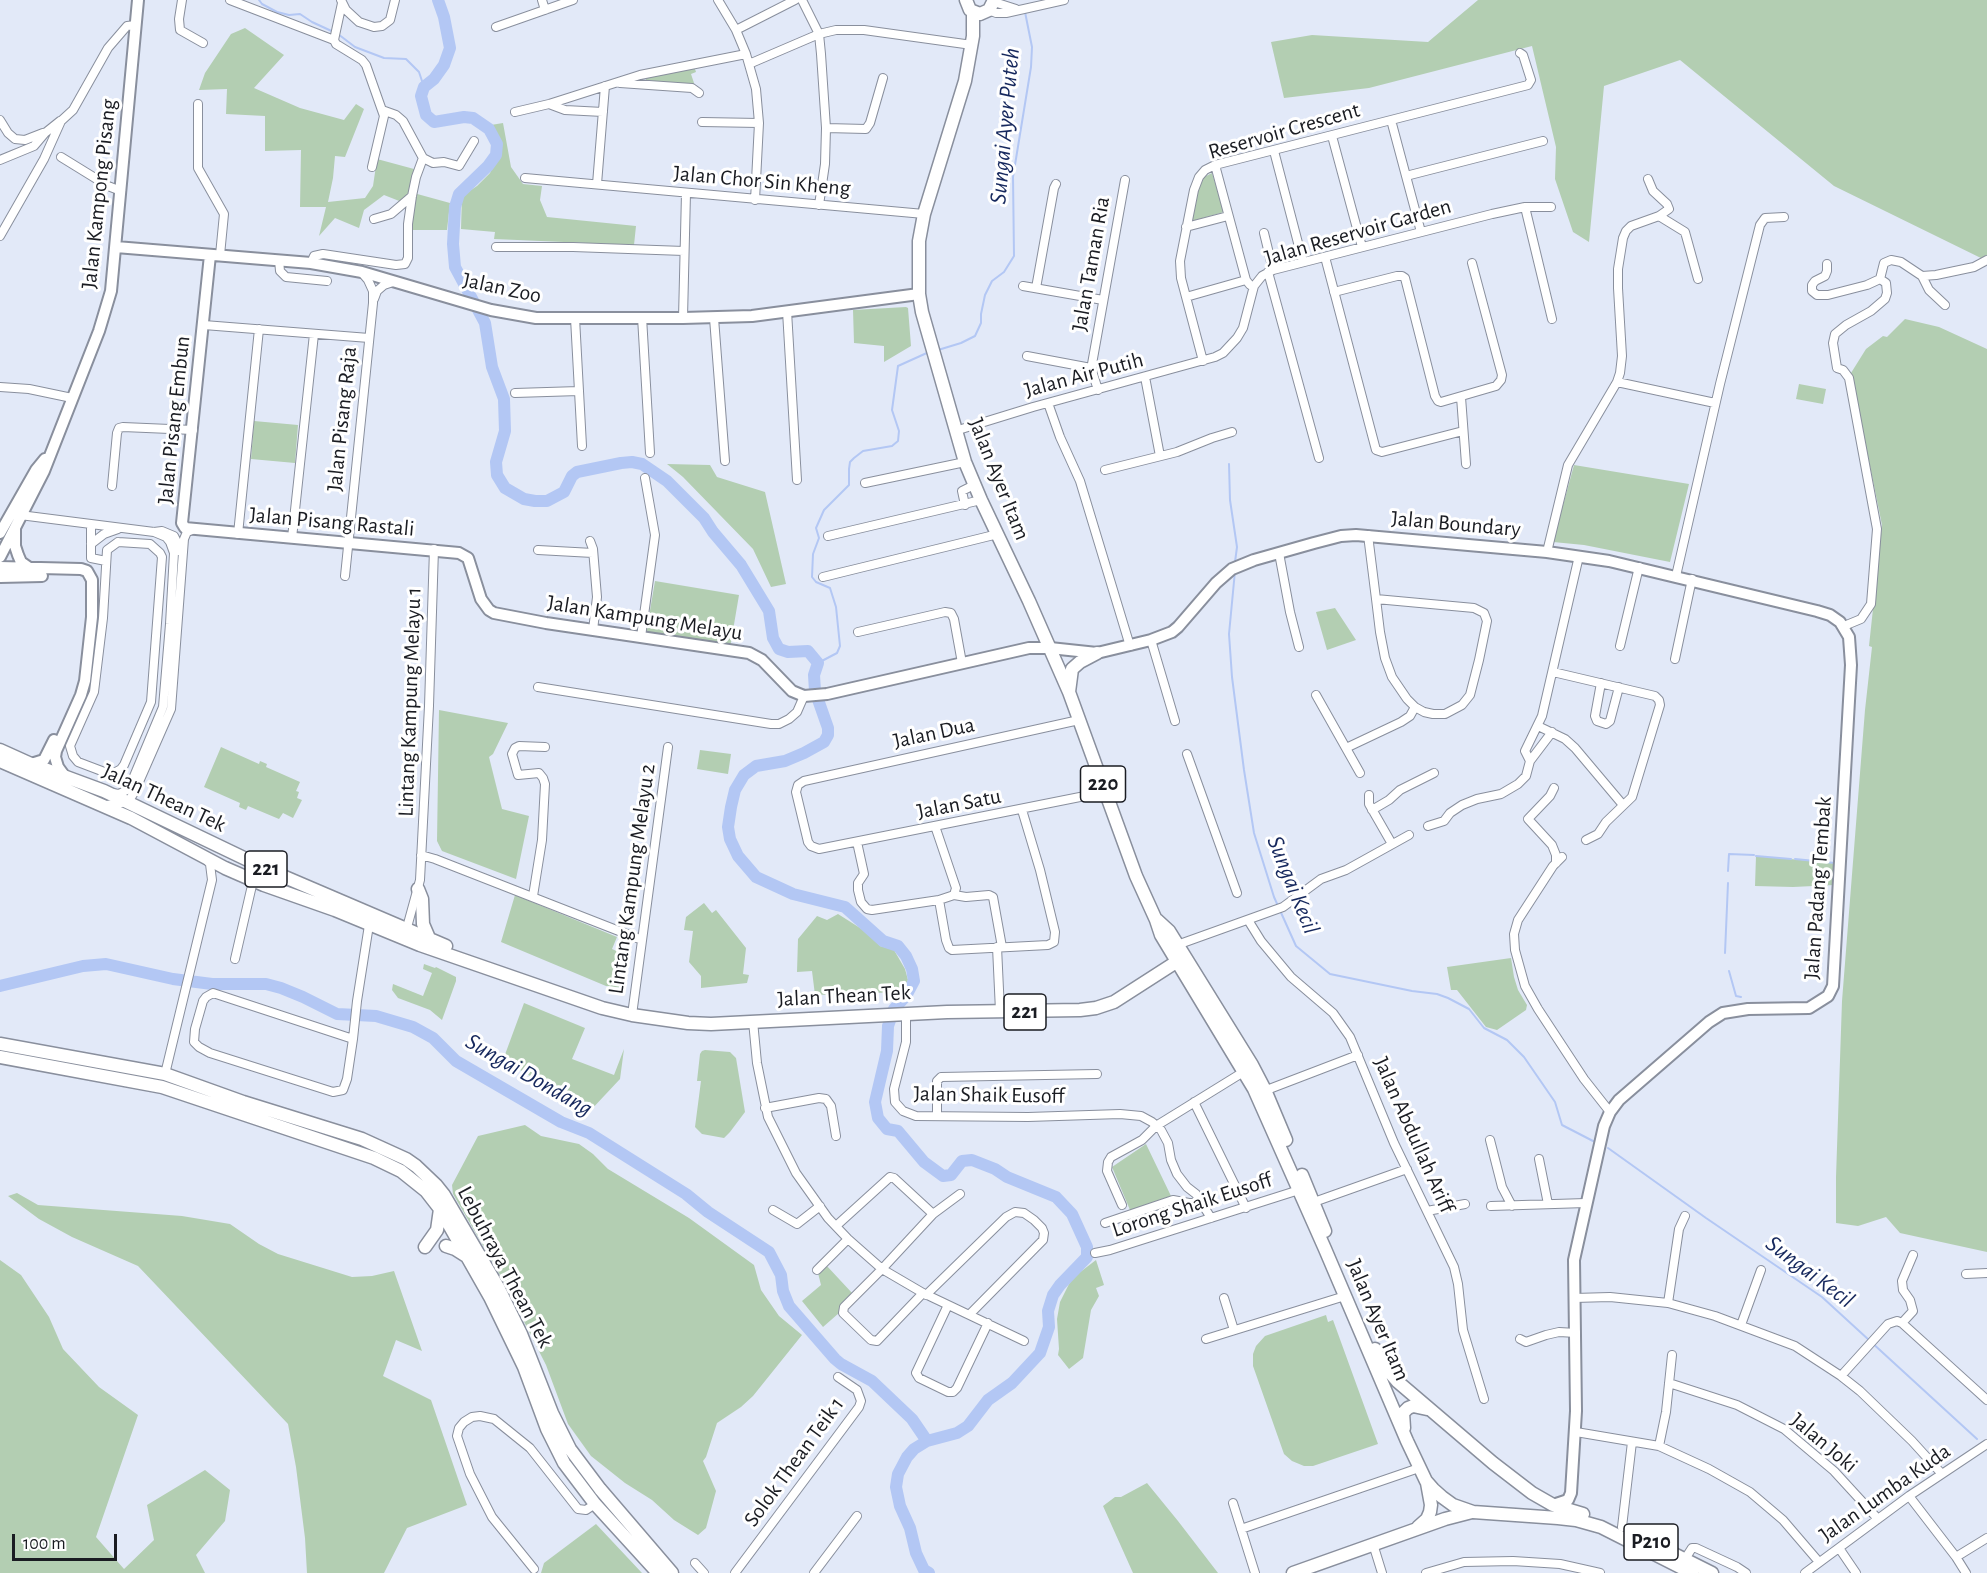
<!DOCTYPE html>
<html>
<head>
<meta charset="utf-8">
<style>
  body { margin:0 }
  #map { position:relative; width:1987px; height:1573px; overflow:hidden; background:#e2e9f8; font-family:"Alegreya Sans",sans-serif }
  canvas { display:block }
  .scale { position:absolute; left:12px; top:1534px; width:105px; height:27px; box-sizing:border-box; border:3px solid #1a1c22; border-top:0; padding-left:8px; font-size:18px; line-height:21px; white-space:nowrap; color:#1a1c22; -webkit-text-stroke:4px #fff; paint-order:stroke }
</style>
</head>
<body>
<div id="map">
<canvas width="1987" height="1573"></canvas>
<div class="scale">100 m</div>
</div>
<script>
const context = document.querySelector('canvas').getContext('2d');
context.lineJoin = 'round';
function fillPath(path, color) {
  context.fillStyle = color;
  context.fill(path, 'evenodd');
}
function toPath(rows) {
  const path = new Path2D();
  for (const r of rows) {
    path.moveTo(r[0], r[1]);
    for (let i = 2; i < r.length; i += 2) path.lineTo(r[i], r[i + 1]);
  }
  return path;
}
function trace(path, color, width, dash) {
  context.strokeStyle = color;
  context.lineWidth = width;
  context.lineCap = dash ? 'butt' : 'round';
  context.setLineDash(dash || []);
  context.stroke(path);
}
function drawText(font, color, halo, rows, align = 'center') {
  context.font = font + ' "Alegreya Sans",sans-serif';
  context.lineWidth = 6;
  context.setLineDash([]);
  context.textBaseline = 'middle';
  context.strokeStyle = halo;
  context.fillStyle = color;
  for (const [text, x, y, turn = 0] of rows) {
    context.save();
    context.translate(x, y);
    context.rotate((+turn || 0) * Math.PI / 180);
    context.textAlign = isNaN(turn) ? turn : align;
    if (halo) context.strokeText(text, 0, 0);
    context.fillText(text, 0, 0);
    context.restore();
  }
}
const green = toPath([
  [1478,0,1987,0,1987,261,1834,186,1680,60,1604,86,1589,242,1573,232,1555,179,1556,147,1532,46,1369,88,1284,98,1271,42,1312,35,1428,42],
  [245,28,284,55,254,88,300,108,344,120,356,104,364,109,345,157,335,156,333,178,328,202,365,198,373,186,377,159,414,169,410,192,450,203,447,230,410,230,412,206,384,195,364,210,359,228,335,218,319,236,326,207,300,207,301,150,265,151,265,116,226,114,227,89,199,90,205,73,231,34],
  [694,66,696,72,691,74,695,86,646,80,646,76],
  [503,123,511,167,523,184,542,186,540,200,547,217,636,226,634,245,494,239,495,232,461,229,462,196,477,186,490,173,498,157,500,149,498,137,491,125],
  [1212,173,1224,212,1192,221,1199,186,1204,177],
  [906,307,908,308,911,346,884,362,884,346,854,343,853,310],
  [1905,319,1939,327,1987,349,1987,1252,1900,1233,1886,1217,1858,1226,1836,1223,1836,1177,1842,1001,1865,710,1872,647,1869,646,1882,525,1851,373,1866,349,1883,336,1887,337],
  [1799,384,1826,389,1823,404,1796,399],
  [254,421,298,425,295,463,251,459],
  [667,464,710,465,717,477,765,492,786,584,771,587,753,549,683,477],
  [1574,465,1689,484,1670,562,1584,545,1553,542],
  [655,581,739,595,730,648,646,634],
  [1335,608,1356,640,1327,650,1316,612],
  [439,710,508,723,493,754,489,757,502,809,529,816,516,879,442,851,437,841],
  [221,747,259,764,260,761,267,764,266,767,300,782,296,791,299,792,297,798,302,800,293,818,283,813,279,819,248,806,246,810,239,807,240,803,204,787],
  [700,750,731,754,728,774,697,769],
  [1756,856,1835,863,1834,885,1793,887,1755,886],
  [515,895,617,937,612,949,628,956,624,988,606,986,501,942],
  [704,903,712,913,716,910,746,948,743,974,749,975,747,983,701,988,701,976,689,962,693,931,684,930,686,917],
  [838,914,868,933,880,946,894,950,905,969,908,980,902,992,815,995,812,971,797,972,798,939,817,916,827,920],
  [1511,958,1514,977,1518,990,1527,1005,1526,1010,1497,1030,1486,1027,1457,990,1451,990,1447,967],
  [424,964,435,968,436,967,456,977,456,981,442,1020,430,1010,398,998,392,990,393,984,423,996,432,973,423,969],
  [524,1003,585,1028,572,1059,614,1075,624,1049,620,1079,590,1111,503,1060],
  [705,1050,730,1052,736,1058,745,1112,730,1132,724,1138,702,1134,695,1127,701,1081,697,1081,700,1054,702,1051],
  [525,1125,541,1136,579,1144,593,1154,608,1169,689,1218,754,1265,761,1290,779,1316,802,1335,753,1396,741,1407,717,1423,706,1457,703,1461,716,1491,706,1528,698,1535,674,1520,652,1500,625,1483,591,1456,568,1424,546,1365,503,1280,453,1194,452,1185,478,1136],
  [1146,1144,1171,1196,1130,1210,1112,1167],
  [17,1193,38,1205,182,1216,230,1224,259,1244,278,1254,352,1277,372,1276,394,1271,422,1351,396,1340,383,1376,431,1400,467,1505,407,1528,384,1573,307,1573,305,1538,296,1467,288,1424,138,1266,72,1237,39,1219,8,1196],
  [0,1260,21,1275,49,1317,63,1349,99,1387,138,1415,96,1537,124,1569,154,1540,147,1505,205,1470,230,1490,225,1521,196,1555,205,1573,0,1573],
  [1096,1260,1104,1285,1096,1288,1099,1296,1091,1310,1083,1358,1069,1369,1058,1355,1059,1349,1057,1319,1060,1302,1069,1284,1075,1276],
  [826,1265,853,1294,841,1307,839,1313,823,1327,802,1301,821,1285,818,1273],
  [1326,1315,1328,1322,1333,1320,1378,1444,1313,1466,1304,1466,1292,1461,1284,1454,1253,1366,1253,1354,1256,1346,1265,1336],
  [1147,1483,1178,1521,1218,1573,1133,1573,1103,1506,1115,1497,1121,1497],
  [596,1524,642,1573,541,1573,544,1563]
]);
const stream = toPath([
  [259,0,262,4,277,12,289,15,300,14,312,22,338,34,355,47,384,58,406,59,419,72,424,87],
  [938,350,961,343,975,336,981,323,981,314,985,295,992,281,1004,272,1014,256,1013,177,1031,67,1032,47,1025,12],
  [1229,464,1230,500,1237,547,1235,562],
  [1235,571,1229,634,1232,677,1244,770,1254,833,1274,897,1296,946,1330,974,1412,991,1437,994,1448,998,1469,1009,1484,1028,1507,1040,1524,1057,1555,1102,1562,1125,1593,1141],
  [818,663,837,653,840,646,836,607,830,588,816,582,812,577,813,554,819,538,816,528,824,510,849,485,849,469,850,462,854,458,863,451,892,446,898,441,899,431,892,410,898,366,929,352],
  [1756,856,1791,859],
  [1795,859,1835,863],
  [1728,871,1729,854,1754,855],
  [1725,953,1728,883],
  [1729,971,1736,996,1741,997],
  [1608,1148,1706,1218,1822,1297,1977,1439]
]);
const river = toPath([
  [438,0,444,17,450,48,444,65,434,79,424,87,421,96,426,115,434,122,464,117,473,118,489,129,497,144,496,155,488,166,459,194,455,207,453,244,455,267,485,323,492,367,504,399,505,431,496,462,497,475,505,488,524,499,535,501,547,501,564,492,572,476,577,472,621,463,632,462,642,464,667,481,704,518,713,532,741,565,769,611,773,638,779,649,788,652,808,651,818,663,814,675,815,691,828,728,828,735,824,742,804,753,785,761,756,766,744,775,735,790,731,807,728,827,730,839,738,856,756,877,793,894,845,907,883,941,898,946,906,956,912,969,914,981,906,996,894,1009,888,1026,887,1051,875,1102,878,1118,887,1129,898,1131,924,1162,943,1176,951,1175,962,1161,972,1160,995,1169,1007,1177,1056,1197,1072,1214,1087,1247,1087,1257,1060,1285,1053,1295,1048,1311,1049,1327,1040,1353,1012,1383,988,1400,968,1426,957,1433,927,1441,914,1449,907,1457,898,1474,896,1487,900,1506,910,1528,916,1553,924,1570,929,1573],
  [0,986,83,966,106,964,173,979,212,984,266,984,281,988,303,997,337,1014,376,1016,413,1027,433,1038,456,1061,561,1122,589,1133,686,1194,708,1212,769,1252,781,1275,783,1291,789,1306,835,1359,841,1364,872,1381,912,1419,927,1441]
]);
const street = toPath([
  [182,0,179,19,180,30,203,43],
  [230,0,334,40,336,44,362,60,366,65,384,116,372,167],
  [341,0,346,10,359,22,374,27,382,26,390,20,395,0],
  [542,0,545,10],
  [718,0,736,30,746,54,756,89,759,123,755,200],
  [802,0,819,34,821,54,826,128,825,164,819,205],
  [994,2,1016,9],
  [989,10,996,13,1006,13,1064,0],
  [496,27,573,0],
  [736,30,795,0],
  [334,40,342,3],
  [749,64,819,34,836,30,864,30,972,45],
  [620,83,692,88,699,93],
  [198,104,198,168,224,214,220,255],
  [549,104,565,110,603,112],
  [382,110,396,115,403,121,423,158],
  [515,112,549,104,640,75,746,54],
  [0,120,8,133,15,139,25,140,43,133],
  [1391,120,1421,232],
  [702,122,759,123],
  [826,128,866,129,870,123,883,78],
  [1332,136,1362,247],
  [1274,151,1303,262],
  [61,157,108,186,121,191],
  [0,160,34,146,45,133,60,121],
  [1215,165,1246,280,1250,285,1254,286],
  [1406,176,1543,141],
  [525,178,924,214],
  [597,184,605,86],
  [1525,207,1552,319],
  [1659,216,1685,232,1698,279],
  [374,219,391,214,412,196],
  [1186,227,1228,216],
  [1264,233,1273,270],
  [0,236,44,159,61,121,73,110,108,48,127,26,136,25],
  [496,247,573,247,684,251],
  [1325,257,1376,450,1382,452,1463,431],
  [279,260,280,271,286,277,327,281],
  [311,263,314,256,323,254,396,265,405,264,408,258,408,224,412,196,416,177,423,158,433,163,444,162,459,166,474,141],
  [1827,264,1827,271,1825,276,1815,281,1812,285,1812,291,1817,295,1828,295,1867,285,1880,279],
  [1268,272,1319,458],
  [1922,276,1936,275,1974,267,1987,260],
  [1023,286,1103,300],
  [1036,288,1054,188,1056,184],
  [1334,292,1397,276,1402,276,1405,278,1435,396,1438,401,1441,402,1496,386,1501,380,1502,375,1472,263],
  [1186,297,1246,280],
  [374,299,377,291,384,285,393,282],
  [787,311,797,480],
  [642,317,650,453],
  [575,318,582,446],
  [683,318,686,193],
  [714,318,725,461],
  [204,325,369,338],
  [1027,356,1091,368],
  [1203,361,1181,278,1180,261,1194,190,1199,177,1205,170,1215,165,1528,85,1531,80,1523,55,1520,53],
  [1145,377,1160,456],
  [1617,382,1715,403],
  [0,387,29,389,72,398],
  [1098,390,1093,374,1092,364,1125,180],
  [515,393,579,391],
  [1461,397,1466,464],
  [1048,403,1060,437,1080,481,1130,646],
  [955,431,1033,407,1215,357,1223,353,1237,338,1243,328,1254,286,1262,276,1273,270,1492,214,1525,207,1551,207],
  [1105,470,1177,452,1212,438,1232,432],
  [865,483,965,462],
  [112,486,117,433,119,428,123,427,193,430],
  [965,505,962,491,974,485],
  [20,515,154,532,162,531,174,536,178,544,179,551],
  [91,524,91,558,106,561],
  [238,534,259,329],
  [1368,535,1376,599,1380,632,1385,658,1392,677,1407,699,1415,707,1424,712,1433,714,1445,714,1462,705,1470,695,1479,660,1487,621,1484,613,1474,608,1376,599],
  [828,536,981,500],
  [292,538,314,334],
  [590,541,593,549,597,597,593,630],
  [118,542,150,544,160,553,162,557,151,702,124,765,121,769,112,774,107,773,78,762,73,756,70,746,94,692,103,618,107,550,118,542],
  [91,544,104,534,118,529],
  [538,550,593,553],
  [1547,552,1568,465,1617,382,1620,373,1622,356,1618,288,1618,269,1623,238,1626,231,1631,226,1659,216,1669,209,1667,204,1653,191,1648,179],
  [1279,553,1290,612,1299,647],
  [345,576,373,303,373,291,368,280,362,273],
  [1676,576,1720,384,1760,225,1765,218,1784,217],
  [823,577,998,534],
  [1844,626,1861,619,1871,604,1877,529,1849,378,1843,370,1837,368,1833,343,1835,334,1846,325,1871,311,1885,299,1887,293,1886,283,1880,279,1884,263,1891,260,1901,262,1922,276,1929,290,1945,305],
  [858,632,945,612,951,613,954,619,962,663],
  [641,637,655,535,645,478],
  [1151,640,1175,721],
  [1620,646,1639,567],
  [1675,659,1692,579],
  [1553,672,1655,696,1659,700,1660,705,1632,797,1606,822,1598,834,1586,840],
  [1601,683,1595,716,1597,721,1606,724,1610,721,1619,687],
  [538,687,771,724,779,724,789,719,797,712,804,696],
  [1316,695,1360,773],
  [1079,720,804,781,798,785,796,792,808,842,811,846,819,849,1105,792],
  [1538,726,1565,739,1575,748,1623,805],
  [1346,748,1401,722,1410,716,1415,707],
  [1187,754,1237,893],
  [1530,761,1525,751,1542,716,1579,556],
  [1554,788,1550,796,1528,819,1552,845,1556,855,1556,863],
  [112,793,119,794,127,790,132,781,163,707,170,624,174,553,170,542,166,537,154,532],
  [1369,795,1369,804,1392,844],
  [107,805,128,802,135,791,171,709,184,539,187,532,192,530],
  [1372,810,1389,800,1400,790,1434,773],
  [1428,826,1444,821,1450,813,1462,805,1477,799,1501,794,1518,784,1526,776,1530,761,1552,732],
  [857,842,864,874,858,883,858,890,861,902,867,909,872,910,939,900,954,895,956,888,935,826],
  [421,855,435,859,642,940],
  [1562,857,1553,866,1518,920,1514,934,1515,950,1525,986,1538,1009,1584,1079,1610,1112],
  [954,895,966,897,989,895,993,897,1002,947],
  [533,896,542,840,545,784,543,778,539,773,518,775,512,754,515,748,519,746,545,747],
  [939,900,946,940,949,948,952,950,1048,945,1054,942,1055,932,1040,870,1022,810],
  [1248,920,1261,941,1291,977,1333,1013,1350,1037,1394,1143,1454,1267,1458,1284,1463,1330,1484,1399],
  [406,931,420,880,429,706,434,549],
  [1177,945,1283,907,1321,879,1346,870,1409,835],
  [997,947,1000,1011],
  [235,959,253,881],
  [906,1013,906,1042,894,1089,895,1102,903,1111,916,1116,1028,1117,1120,1114,1141,1116,1152,1122,1161,1130,1168,1143,1171,1160,1177,1174,1187,1187,1196,1194,1211,1218],
  [632,1015,668,747],
  [753,1021,757,1063,768,1117,796,1173,828,1218,848,1239,882,1269,923,1293,1024,1341],
  [353,1039,213,993,206,997,203,1001,195,1029,194,1042,199,1047,210,1053,333,1092,343,1090,347,1079,353,1039,357,1001,369,925],
  [165,1074,212,880,210,864,207,860],
  [1264,1091,1358,1055],
  [1194,1102,1246,1208],
  [765,1108,819,1098,826,1099,831,1106,836,1136],
  [937,1116,937,1081,941,1077,1097,1074],
  [1490,1140,1502,1187,1512,1206],
  [1539,1159,1548,1204],
  [1314,1202,1407,1169],
  [1122,1205,1107,1171,1108,1162,1111,1157,1142,1140,1156,1126,1245,1071],
  [1491,1206,1586,1203],
  [773,1210,797,1224,820,1206],
  [1427,1211,1465,1204],
  [1105,1223,1173,1200,1189,1203,1202,1202],
  [836,1226,890,1177,894,1178,933,1214],
  [1095,1253,1110,1250,1299,1190],
  [817,1270,848,1239],
  [1966,1274,1987,1273],
  [923,1293,877,1341,871,1340,843,1313,844,1307,882,1269,933,1214,960,1194],
  [926,1295,1006,1217,1015,1212,1024,1213,1034,1220,1042,1228,1044,1233,1043,1240,970,1314],
  [1224,1298,1234,1330],
  [1574,1298,1610,1297,1668,1303,1715,1316,1795,1346,1841,1376,1860,1391,1912,1441,1941,1473],
  [1668,1303,1679,1229,1685,1216],
  [948,1305,916,1373,919,1378,948,1392,953,1392,957,1388,988,1323],
  [1902,1323,1913,1311,1910,1300,1903,1290,1902,1281,1913,1255],
  [1741,1325,1761,1270],
  [1206,1339,1345,1296],
  [1520,1339,1526,1342,1546,1335,1559,1332,1576,1333],
  [1841,1376,1888,1324,1897,1321,1902,1323,1987,1400],
  [1669,1383,1737,1405,1784,1429,1834,1471,1878,1519],
  [1576,1432,1659,1446,1709,1469,1750,1492,1783,1520,1819,1562],
  [1659,1446,1666,1412,1672,1355],
  [1909,1496,1956,1557,1966,1573],
  [1233,1503,1255,1573],
  [1622,1527,1632,1442],
  [1241,1529,1419,1468],
  [1373,1544,1382,1573],
  [1839,1548,1856,1573],
  [1956,1557,1987,1538],
  [1685,1559,1692,1548,1696,1548,1737,1567,1746,1573],
  [695,1563,704,1573],
  [534,1569,492,1517,470,1474,457,1436,459,1428,464,1422,472,1417,480,1416,494,1419,530,1448,578,1509,586,1510,595,1504],
  [735,1573,859,1407,861,1401,857,1390,838,1377],
  [814,1573,857,1516],
  [1426,1573,1464,1562,1513,1561,1560,1564,1600,1573],
  [1805,1573,1909,1496,1987,1444]
]);
const secondary = toPath([
  [116,247,311,263,362,272,491,310,536,318,683,318,752,316,919,294],
  [210,255,182,523,185,528,459,553,468,558,481,599,489,610,494,613,546,623,749,653,762,660,792,691,804,696,827,694,1029,648,1050,648,1097,653,1151,640,1172,632,1178,627,1216,583,1232,569,1254,560,1314,543,1341,536,1356,535,1547,552,1609,561,1817,611,1830,615,1840,622,1849,637,1851,665,1833,986,1828,996,1809,1008,1748,1009,1723,1013,1709,1022,1619,1100,1610,1112,1604,1126,1574,1260,1576,1411,1571,1493,1568,1500,1553,1505],
  [15,528,15,546,18,555,21,562,31,569],
  [0,533,36,470,45,459],
  [0,557,44,471,99,331,111,291,138,0],
  [0,567,81,569,87,571,92,580,92,617,85,681,81,695,56,751,55,757,58,767,66,778],
  [0,577,42,576],
  [31,764,44,760,54,740]
]);
const primary = toPath([
  [966,0,970,10,980,14,989,10,994,0],
  [973,12,973,36,965,81,924,214,919,241,919,294,922,312,965,462,981,500,1029,601,1069,692,1136,876,1156,920,1161,935,1254,1089,1325,1249,1407,1441,1426,1481,1433,1489,1442,1497,1453,1505,1473,1512,1558,1518,1576,1520,1601,1527,1692,1573],
  [1069,692,1072,669,1080,662,1097,653],
  [0,750,31,764,104,791,273,872,446,946],
  [0,761,131,818,225,868,264,885,335,910,420,945,602,1008,632,1015,688,1023,711,1024,947,1012,1080,1010,1096,1008,1114,1002,1184,957],
  [418,889,422,899,423,924,429,938],
  [1157,920,1169,931,1252,1065,1265,1090,1286,1140],
  [0,1044,165,1074,243,1102,362,1139,406,1159,416,1166,436,1185,444,1195,498,1287,521,1334,552,1413,570,1449,600,1489,672,1573],
  [0,1057,162,1087,374,1158,401,1171,426,1191,440,1209,490,1297,524,1367,547,1429,564,1463,595,1504,658,1573],
  [1302,1175,1325,1231],
  [446,1246,455,1249,466,1256],
  [425,1247,437,1230,440,1209],
  [1375,1349,1380,1361,1398,1382,1493,1463,1532,1493,1553,1505,1583,1514],
  [1404,1428,1403,1413,1408,1408,1413,1406,1427,1409],
  [1418,1527,1427,1519,1430,1512,1431,1505,1427,1483],
  [1652,1543,1712,1573],
  [1293,1573,1445,1519,1472,1512]
]);
const shields = [
  [1103,784,45],
  [266,869,42],
  [1025,1012,42],
  [1651,1542,54]
];
const shieldNames = [
  ["220",1103,784],
  ["221",266,869],
  ["221",1025,1012],
  ["P210",1651,1542]
];
const streetNames = [
  ["Reservoir Crescent",1284,131,-16],
  ["Jalan Chor Sin Kheng",762,181,5],
  ["Jalan Kampong Pisang",99,194,-84],
  ["Jalan Reservoir Garden",1358,232,-16],
  ["Jalan Taman Ria",1091,264,-80],
  ["Jalan Zoo",502,288,12],
  ["Jalan Air Putih",1084,375,-15],
  ["Jalan Pisang Raja",342,419,-84],
  ["Jalan Pisang Embun",174,420,-84],
  ["Jalan Ayer Itam",999,479,68],
  ["Jalan Pisang Rastali",332,522,5],
  ["Jalan Boundary",1456,524,5],
  ["Jalan Kampung Melayu",645,618,9],
  ["Lintang Kampung Melayu 1",410,702,-88],
  ["Jalan Dua",934,733,-12],
  ["Jalan Thean Tek",164,798,25],
  ["Jalan Satu",959,804,-11],
  ["Lintang Kampung Melayu 2",632,879,-82],
  ["Jalan Padang Tembak",1818,888,-86],
  ["Jalan Thean Tek",844,996,-3],
  ["Jalan Shaik Eusoff",989,1095,1],
  ["Jalan Abdullah Ariff",1414,1135,66],
  ["Lorong Shaik Eusoff",1192,1205,-18],
  ["Lebuhraya Thean Tek",505,1267,62],
  ["Jalan Ayer Itam",1378,1320,67],
  ["Jalan Joki",1824,1443,40],
  ["Solok Thean Teik 1",794,1462,-54],
  ["Jalan Lumba Kuda",1885,1493,-35]
];
const waterNames = [
  ["Sungai Ayer Puteh",1005,126,-85],
  ["Sungai Kecil",1293,885,68],
  ["Sungai Dondang",529,1075,30],
  ["Sungai Kecil",1810,1272,37]
];
fillPath(green, '#b3ceb2');
trace(stream, '#b3c7f4', 2);
trace(river, '#b3c7f4', 12);
trace(street, '#898f9d', 10);
trace(secondary, '#898f9d', 14);
trace(primary, '#898f9d', 15);
trace(street, '#fff', 8);
trace(secondary, '#fff', 10);
trace(primary, '#fff', 12);
for (const [x, y, w] of shields) {
  const box = new Path2D();
  box.roundRect(x - w / 2, y - 18, w, 36, 4.5);
  context.fillStyle = '#fff';
  context.fill(box);
  trace(box, '#1a1c22', 1.5);
}
drawText('bold 21px', '#1a1c22', null, shieldNames);
drawText('22px', '#1a1c22', '#fff', streetNames);
drawText('italic 24px', '#16285d', '#fff', waterNames);
</script>
</body>
</html>
